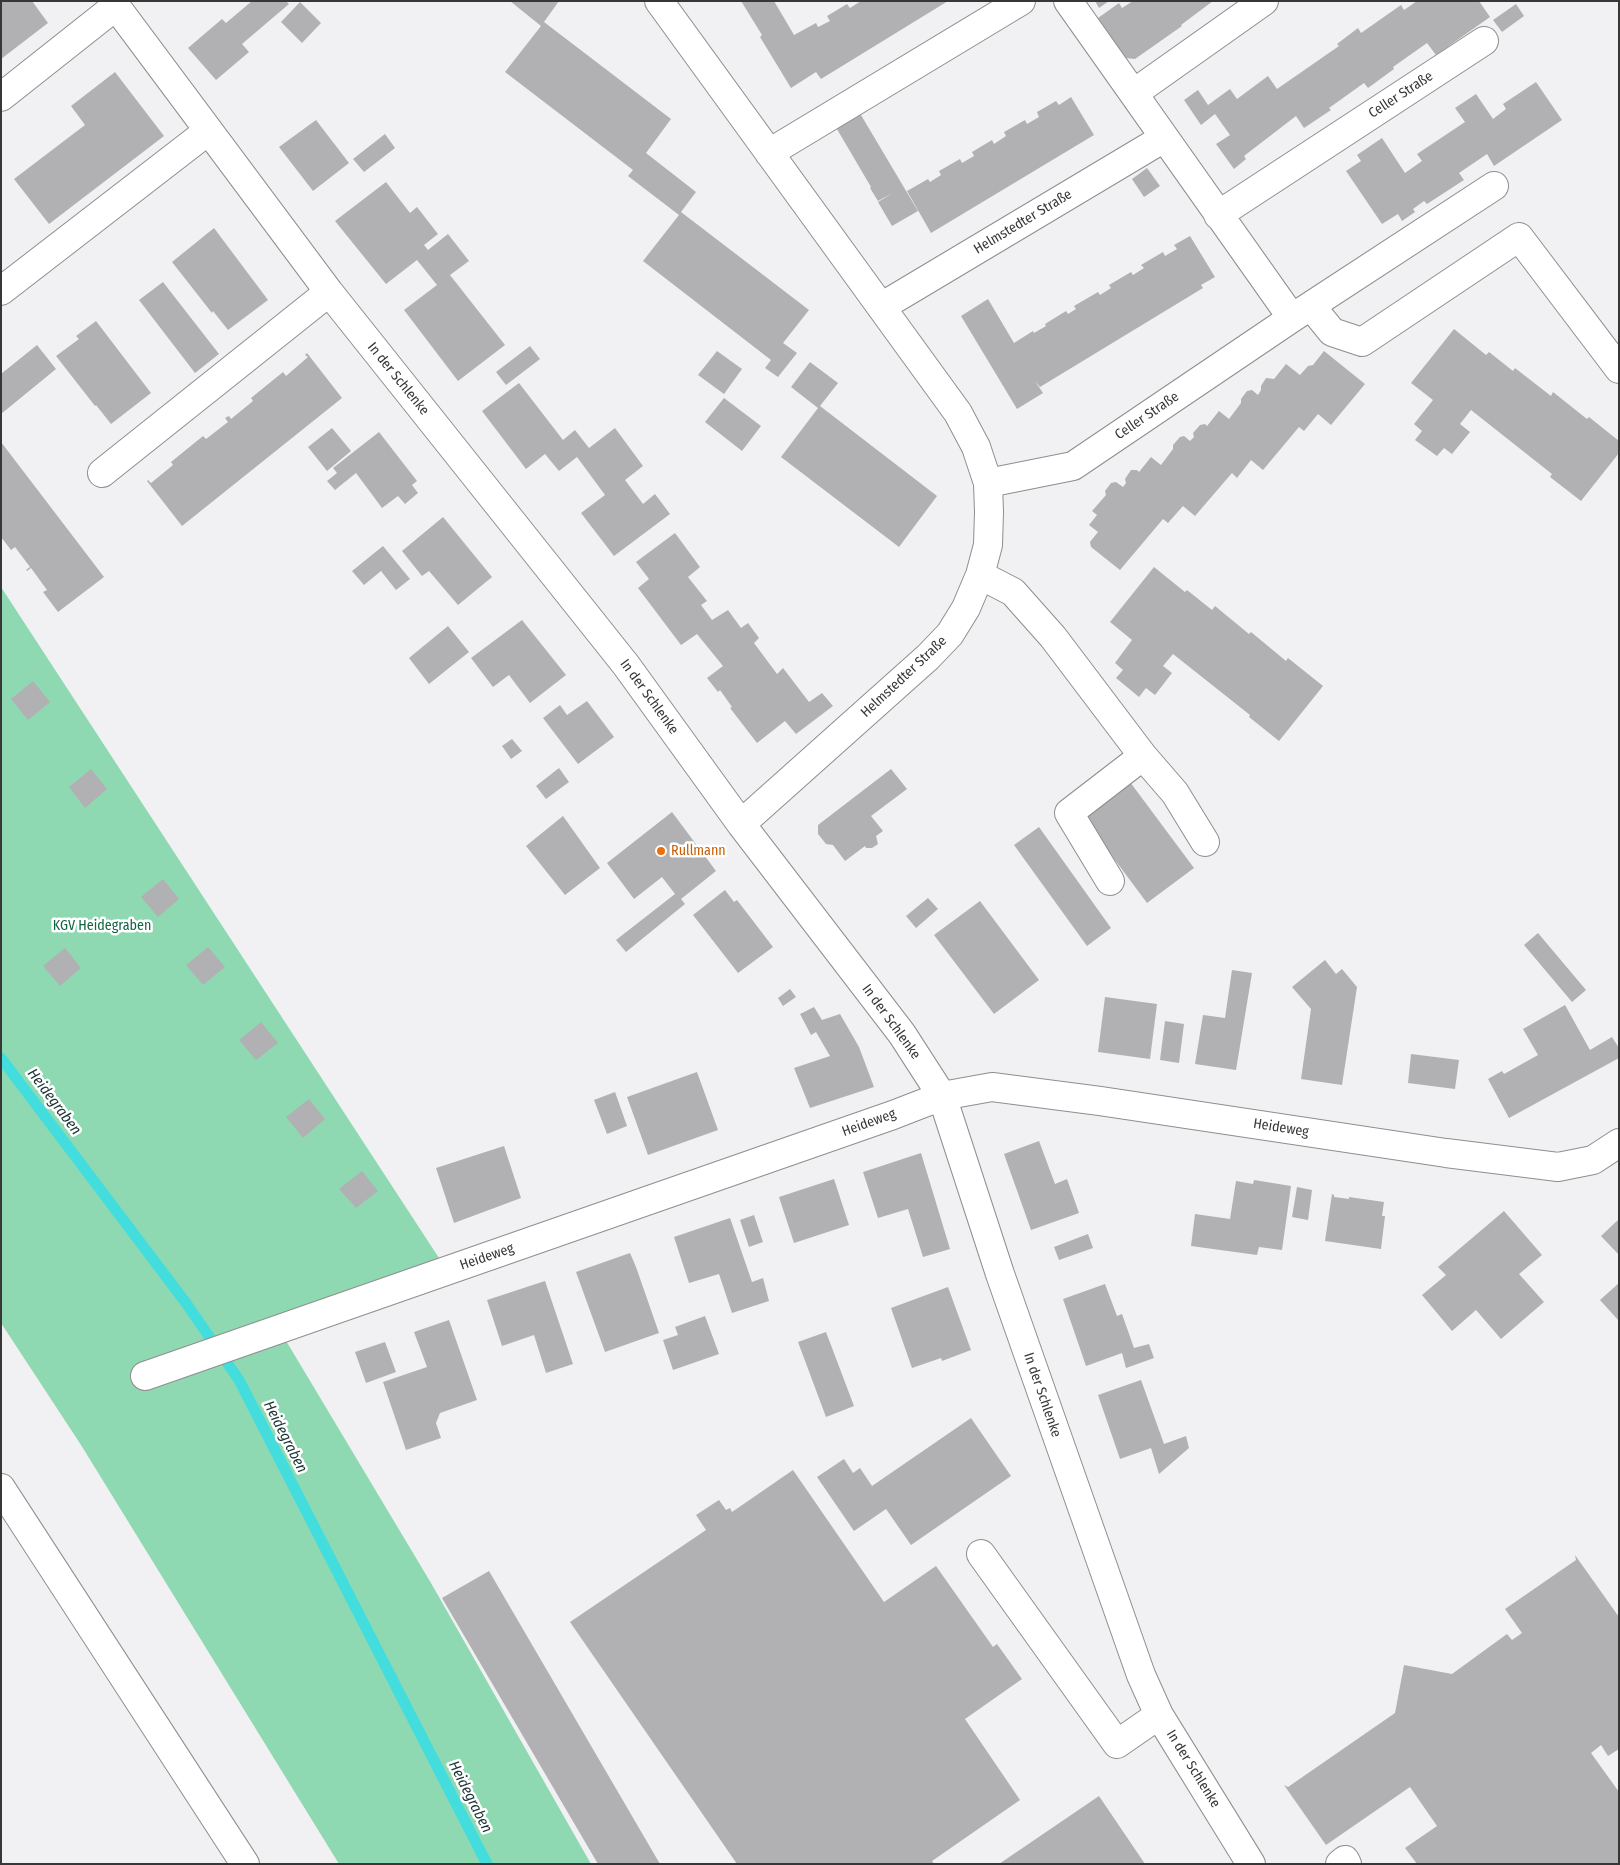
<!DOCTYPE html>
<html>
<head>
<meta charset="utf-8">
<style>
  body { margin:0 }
  #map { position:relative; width:1620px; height:1865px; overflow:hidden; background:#f1f1f3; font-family:"Fira Sans Condensed",sans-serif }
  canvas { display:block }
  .frame { position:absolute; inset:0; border:2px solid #373738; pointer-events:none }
</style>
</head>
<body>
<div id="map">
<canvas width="1620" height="1865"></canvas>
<div class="frame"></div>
</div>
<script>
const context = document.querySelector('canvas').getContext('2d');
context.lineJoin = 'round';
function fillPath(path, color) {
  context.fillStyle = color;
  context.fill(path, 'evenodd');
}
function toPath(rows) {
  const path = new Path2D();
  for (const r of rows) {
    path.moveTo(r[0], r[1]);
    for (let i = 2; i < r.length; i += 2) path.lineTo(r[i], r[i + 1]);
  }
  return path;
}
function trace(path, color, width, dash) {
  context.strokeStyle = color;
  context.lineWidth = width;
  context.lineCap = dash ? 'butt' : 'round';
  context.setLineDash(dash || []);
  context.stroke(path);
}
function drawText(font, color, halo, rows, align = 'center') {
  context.font = font + ' "Fira Sans Condensed",sans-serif';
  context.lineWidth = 5;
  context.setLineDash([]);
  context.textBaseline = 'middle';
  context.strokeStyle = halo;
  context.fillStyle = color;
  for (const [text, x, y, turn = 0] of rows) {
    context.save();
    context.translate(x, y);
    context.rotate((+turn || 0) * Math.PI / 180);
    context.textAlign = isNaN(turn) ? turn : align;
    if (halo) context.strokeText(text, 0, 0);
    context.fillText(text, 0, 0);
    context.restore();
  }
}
const green = toPath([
  [1,587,439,1258,273,1319,431,1583,591,1864,339,1864,81,1445,1,1323]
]);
const stream = toPath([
  [1,1058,186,1303,239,1380,487,1864]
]);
const building = toPath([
  [1,1,32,1,48,23,1,59],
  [252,1,286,1,289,4,242,44,249,52,216,80,188,48,222,19,226,23],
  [510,1,559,1,544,22,671,119,646,153,696,192,681,212,809,310,783,343,797,353,778,377,765,368,771,360,643,261,679,215,628,176,633,170,505,72,541,26],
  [741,1,774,1,797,40,794,35,816,23,818,27,830,21,827,16,847,4,850,8,861,1,948,1,821,79,816,72,791,88,760,37,762,35],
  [1095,1,1109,1,1099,8],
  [1133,1,1213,1,1181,25,1182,26,1135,59,1126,58,1098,18,1119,3,1122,8],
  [1417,1,1479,1,1490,17,1436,55,1427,43,1393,67,1394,69,1368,88,1364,83,1329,108,1331,110,1304,128,1296,116,1244,156,1246,159,1234,169,1216,144,1230,135,1215,114,1201,125,1184,100,1198,90,1208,105,1230,89,1237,99,1268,76,1277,89,1339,46,1337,44,1358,28,1361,33,1401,5,1404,10],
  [300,2,321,23,302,43,281,22],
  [1516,4,1524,16,1502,32,1493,20],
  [115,72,164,136,49,224,14,179,85,125,71,106],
  [1536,82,1562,120,1494,166,1487,154,1459,173,1464,180,1427,204,1424,201,1413,209,1415,212,1402,221,1398,214,1382,224,1346,171,1361,161,1357,155,1382,138,1405,173,1422,161,1417,154,1465,122,1455,108,1476,94,1493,119,1506,109,1503,104],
  [1071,97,1094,135,931,233,907,191,928,179,930,182,941,175,939,171,960,159,962,163,974,156,972,152,992,140,994,144,1006,136,1004,132,1025,120,1027,124,1039,117,1037,112,1056,101,1059,105],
  [858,110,918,211,892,226,878,202,893,193,878,201,870,188,871,187,834,124],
  [316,120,349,163,313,191,279,147],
  [385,134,395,148,364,172,353,159],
  [1147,168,1160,186,1144,197,1132,179],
  [386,182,410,213,417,207,438,234,424,245,428,250,448,234,469,261,450,275,505,345,458,381,404,310,437,285,417,260,386,284,335,221],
  [214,228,268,300,228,330,213,311,212,313,172,262],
  [1190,236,1215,277,1201,285,1203,288,1040,387,1035,381,1043,393,1017,409,961,316,988,299,1014,343,1033,331,1034,333,1046,326,1045,324,1066,311,1068,314,1076,309,1074,306,1098,292,1100,295,1111,288,1109,285,1131,272,1133,275,1144,268,1141,265,1163,252,1165,256,1177,249,1174,245],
  [163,282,219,354,195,373,139,300],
  [96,321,151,393,111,424,96,405,95,406,56,356,79,339,76,336],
  [1454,329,1486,355,1489,352,1513,371,1515,368,1551,396,1553,392,1587,419,1589,417,1619,441,1619,453,1581,501,1550,477,1552,474,1471,410,1460,424,1470,432,1452,454,1444,448,1437,456,1415,440,1422,431,1414,424,1433,400,1411,383],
  [37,345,56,369,1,414,1,374],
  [530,346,540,359,506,385,496,372],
  [717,351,742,369,724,394,698,375],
  [1324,351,1365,384,1331,425,1318,414,1304,431,1299,427,1263,470,1251,460,1237,478,1232,473,1195,516,1183,506,1168,523,1163,519,1120,570,1091,547,1090,542,1098,532,1089,525,1097,515,1092,511,1106,495,1105,491,1111,483,1116,482,1123,487,1126,483,1125,479,1131,470,1137,470,1139,472,1151,457,1161,465,1173,449,1173,445,1180,437,1184,436,1190,441,1194,437,1193,433,1200,425,1205,424,1207,426,1219,411,1229,419,1241,403,1241,399,1247,391,1252,390,1258,395,1261,390,1261,386,1266,378,1274,379,1286,364,1300,375,1308,366,1313,365],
  [307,353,342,398,182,526,147,481,148,480,151,483,173,465,171,462,203,436,206,439,228,422,225,418,229,416,231,419,253,401,251,398,283,372,286,376,308,357,305,355],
  [810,362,838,383,820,406,937,496,899,547,781,457,818,408,791,387],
  [519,383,563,440,575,430,589,448,615,428,643,466,625,480,643,504,655,494,670,514,614,556,581,513,605,495,577,457,559,471,545,454,526,469,482,411],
  [724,398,761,426,742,451,705,422],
  [332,428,351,451,327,471,308,447],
  [379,432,417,481,412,485,418,493,405,504,398,496,382,508,356,473,335,490,327,481,337,473,333,468],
  [1,442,104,577,58,612,43,592,47,590,31,568,27,571,26,570,30,567,15,547,11,550,1,537],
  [443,517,492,577,458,605,429,571,422,576,402,551],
  [675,533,700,567,688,577,707,601,701,605,712,620,728,610,741,628,748,623,759,638,754,643,777,674,783,668,809,702,822,693,833,706,796,734,785,721,757,743,730,708,732,707,720,690,718,692,707,678,723,666,697,634,681,645,638,588,649,579,636,562],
  [383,546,410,579,396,590,381,571,364,585,352,571],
  [1154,567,1185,592,1187,590,1212,610,1215,606,1249,634,1251,632,1286,661,1288,658,1323,686,1279,741,1249,717,1250,715,1173,654,1163,666,1172,673,1155,695,1146,688,1139,697,1116,678,1123,670,1115,663,1132,640,1110,622],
  [522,620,566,675,530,703,509,675,493,687,471,658],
  [448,626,469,652,429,684,409,658],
  [33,681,50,702,28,720,11,699],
  [587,701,614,737,578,764,543,718,560,705,567,715],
  [512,739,522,751,511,759,502,746],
  [559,768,569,782,546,799,536,786],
  [91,769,107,789,85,808,69,787],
  [891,769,907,789,871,816,883,831,876,836,878,844,872,848,866,848,865,846,845,861,833,845,826,844,818,834,818,825],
  [1130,782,1194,868,1147,903,1083,817],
  [672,812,716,871,681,899,685,904,626,952,616,940,675,894,662,877,634,899,607,863],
  [563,816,600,868,565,895,526,846],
  [1039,827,1111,928,1087,946,1014,845],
  [163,879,179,899,158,917,141,897],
  [725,890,734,902,737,900,773,947,738,973,693,915],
  [928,898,938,909,916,928,906,916],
  [980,901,1039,980,994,1014,934,935],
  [1538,933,1586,990,1572,1002,1524,945],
  [208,947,225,967,203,985,186,965],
  [65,948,81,968,60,986,43,966],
  [1325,960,1336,974,1342,969,1357,987,1342,1085,1301,1079,1311,1009,1292,987],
  [1232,970,1252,973,1236,1070,1195,1064,1203,1015,1225,1018],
  [790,989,796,997,783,1006,778,998],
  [1105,997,1157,1004,1150,1059,1098,1052],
  [1565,1005,1590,1050,1612,1037,1619,1048,1619,1058,1509,1118,1488,1079,1502,1071,1504,1074,1538,1055,1523,1029],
  [814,1007,822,1020,840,1014,859,1047,874,1087,810,1108,794,1068,830,1056,816,1032,811,1035,800,1014],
  [1165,1021,1184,1024,1179,1063,1160,1060],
  [261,1022,278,1043,256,1060,239,1040],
  [1411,1054,1459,1060,1455,1089,1408,1083],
  [697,1072,718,1130,648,1155,627,1097],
  [615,1092,627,1126,607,1134,594,1100],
  [309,1099,325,1119,303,1138,286,1117],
  [1039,1141,1055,1184,1067,1179,1079,1213,1031,1230,1004,1154],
  [504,1146,521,1198,454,1223,436,1168],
  [921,1153,950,1249,923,1257,908,1209,878,1218,863,1172],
  [362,1171,378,1191,356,1208,339,1189],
  [834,1179,849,1225,794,1243,779,1197],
  [1254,1180,1291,1186,1282,1250,1259,1247,1257,1255,1191,1246,1195,1214,1230,1219,1236,1181,1253,1184],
  [1297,1187,1312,1190,1308,1220,1292,1217],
  [1332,1194,1334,1195,1334,1197,1349,1199,1349,1197,1384,1202,1382,1216,1385,1216,1381,1249,1325,1241],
  [1504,1211,1542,1255,1519,1274,1544,1302,1501,1339,1476,1310,1452,1331,1422,1295,1446,1275,1438,1267],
  [754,1215,763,1242,749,1247,740,1220],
  [730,1218,752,1282,763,1278,769,1301,732,1313,719,1274,689,1283,674,1237],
  [1619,1219,1619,1255,1601,1236],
  [1088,1234,1093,1248,1059,1260,1054,1247],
  [630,1253,636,1267,659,1333,605,1352,576,1272],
  [545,1281,573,1364,546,1373,534,1335,502,1346,487,1300],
  [1619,1283,1619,1321,1600,1300],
  [1105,1284,1117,1316,1122,1314,1134,1348,1149,1344,1154,1358,1126,1368,1122,1353,1086,1366,1063,1299],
  [948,1287,971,1350,942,1361,941,1358,912,1368,891,1308],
  [705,1316,719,1354,673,1370,663,1340,678,1335,675,1327],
  [449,1320,477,1400,440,1413,436,1423,441,1438,406,1450,383,1382,427,1367,414,1332],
  [826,1332,854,1406,826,1417,798,1342],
  [385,1342,396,1372,366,1383,355,1352],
  [1141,1380,1164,1444,1186,1436,1189,1448,1159,1474,1151,1448,1120,1459,1098,1395],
  [971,1418,1011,1476,911,1545,886,1509,854,1531,817,1477,844,1459,853,1473,860,1468,872,1486],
  [793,1470,884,1602,936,1566,993,1647,997,1644,1022,1679,965,1719,1020,1800,932,1861,934,1864,737,1864,570,1622,706,1530,696,1515,719,1500,726,1510,730,1508,732,1512],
  [1575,1555,1619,1617,1619,1749,1608,1756,1601,1745,1591,1753,1619,1792,1619,1864,1417,1864,1405,1848,1437,1826,1410,1787,1326,1845,1284,1785,1288,1787,1395,1713,1404,1665,1452,1674,1507,1634,1512,1640,1522,1633,1505,1609,1576,1560],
  [489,1571,660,1864,598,1864,442,1598],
  [1099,1796,1145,1864,999,1864]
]);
const minor = toPath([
  [112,1,329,292,626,665,741,824,902,1034,942,1096,1000,1274,1141,1675,1159,1715,1251,1864],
  [659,1,958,413,976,447,988,483,989,512,988,545,980,575,966,608,950,634,928,657,741,824],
  [1068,1,1292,318],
  [1134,93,1264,1],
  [1,97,116,6],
  [769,153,1021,1],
  [1218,215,1484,41],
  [1,291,208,131],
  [1311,306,1332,332,1362,342,1519,237,1619,369],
  [881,307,1164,138],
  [102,473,329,292],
  [988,483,1073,466,1292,318,1494,186],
  [980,575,1013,592,1053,637,1143,756,1175,793,1205,842],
  [1110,881,1069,813,1143,756],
  [145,1376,893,1115,942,1096,992,1087,1100,1101,1446,1153,1558,1167,1593,1160,1619,1143],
  [981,1554,1117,1744,1159,1715],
  [1340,1864,1345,1860,1347,1864]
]);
const major = toPath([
  [1,1488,245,1864]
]);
const markers = [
  [661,851,5,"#e8710a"]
];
const streetNames = [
  ["Celler Straße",1401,95,-33],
  ["Helmstedter Straße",1023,222,-31],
  ["In der Schlenke",398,379,51],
  ["Celler Straße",1147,416,-34],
  ["Helmstedter Straße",904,677,-43],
  ["In der Schlenke",649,697,54],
  ["In der Schlenke",891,1022,54],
  ["Heideweg",869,1123,-20],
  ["Heideweg",1281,1128,9],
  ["Heideweg",487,1257,-19],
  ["In der Schlenke",1042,1395,71],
  ["In der Schlenke",1193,1769,58]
];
const foodNames = [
  ["Rullmann",671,851]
];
const parkNames = [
  ["KGV Heidegraben",102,926]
];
const waterNames = [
  ["Heidegraben",54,1102,53],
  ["Heidegraben",285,1437,63],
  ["Heidegraben",470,1797,63]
];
fillPath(green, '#8ed9b2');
trace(stream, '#44ddde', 11);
fillPath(building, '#b1b1b3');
trace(minor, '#8e8e8f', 30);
trace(major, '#8e8e8f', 30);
trace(minor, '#fff', 28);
trace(major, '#fff', 28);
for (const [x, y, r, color] of markers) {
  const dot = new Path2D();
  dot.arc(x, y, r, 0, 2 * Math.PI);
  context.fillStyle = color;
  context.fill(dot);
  trace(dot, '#fff', 2);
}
drawText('14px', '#373738', '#fff', streetNames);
drawText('14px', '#c56008', '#fff', foodNames, 'left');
drawText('14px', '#136443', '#fff', parkNames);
drawText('italic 15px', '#1a3333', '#fff', waterNames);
</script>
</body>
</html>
